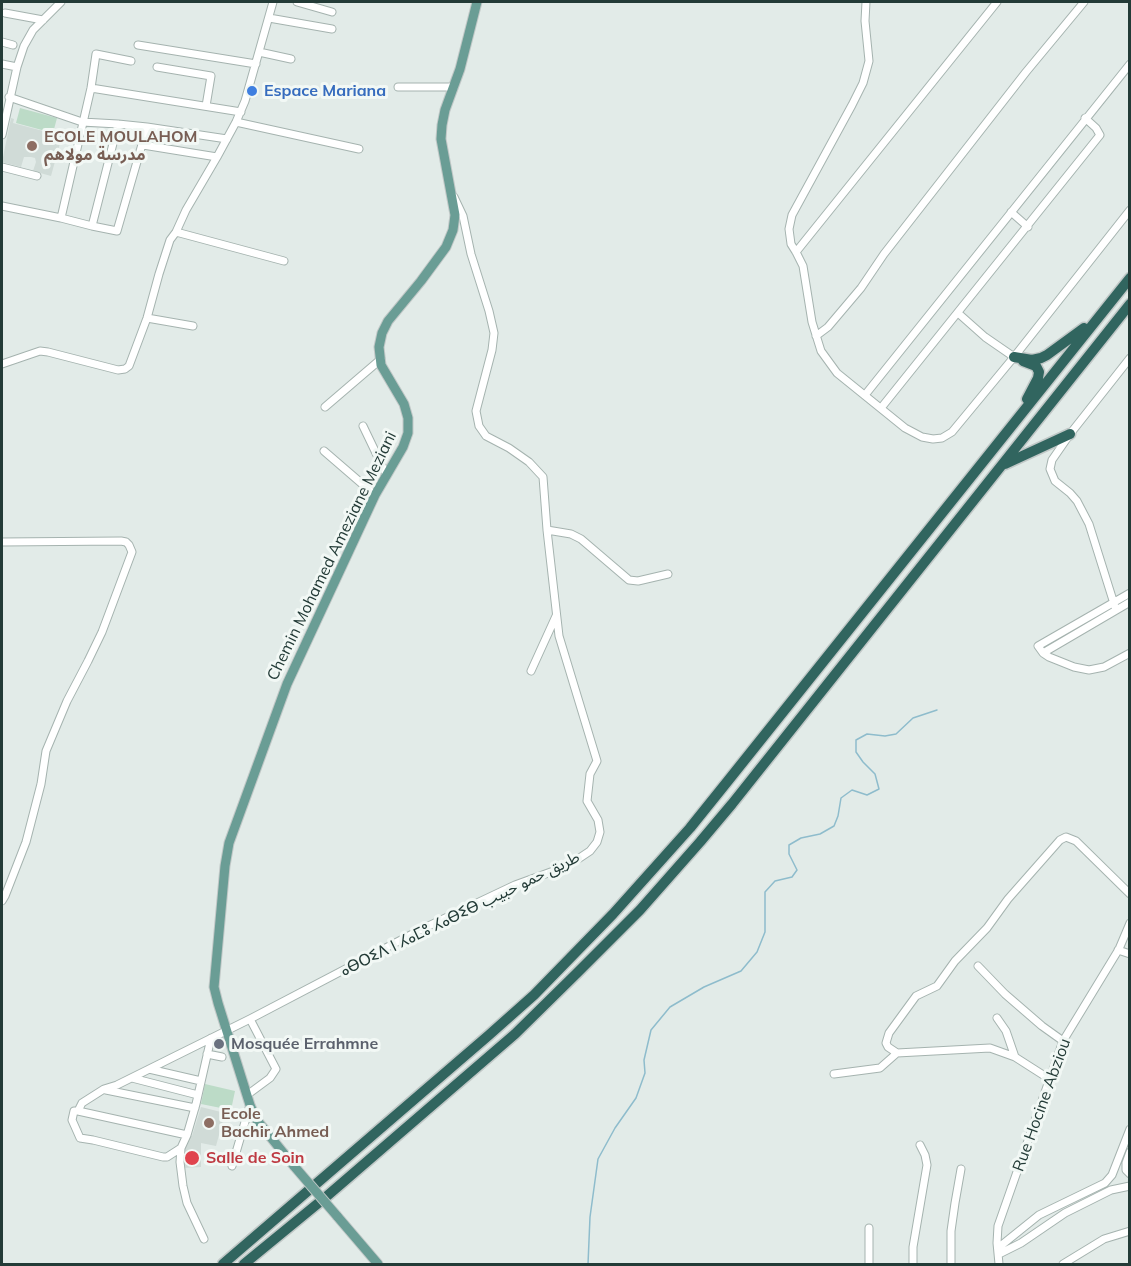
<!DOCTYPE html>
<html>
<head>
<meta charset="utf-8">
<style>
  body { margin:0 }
  #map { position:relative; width:1131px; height:1266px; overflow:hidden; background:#e2ebe8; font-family:Mulish,sans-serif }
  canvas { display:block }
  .frame { position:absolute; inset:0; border:3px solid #233b37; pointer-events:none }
</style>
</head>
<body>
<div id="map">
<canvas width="1131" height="1266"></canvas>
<div class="frame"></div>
</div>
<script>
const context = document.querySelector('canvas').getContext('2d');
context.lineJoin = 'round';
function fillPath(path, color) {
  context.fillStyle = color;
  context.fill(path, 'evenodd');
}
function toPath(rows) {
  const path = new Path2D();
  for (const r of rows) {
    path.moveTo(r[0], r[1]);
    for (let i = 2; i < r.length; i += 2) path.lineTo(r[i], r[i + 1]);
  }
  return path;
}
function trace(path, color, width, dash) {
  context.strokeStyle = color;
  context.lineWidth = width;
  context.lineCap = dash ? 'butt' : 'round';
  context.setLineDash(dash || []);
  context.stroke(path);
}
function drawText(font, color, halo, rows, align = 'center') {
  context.font = font + ' Mulish,"Noto Sans Arabic","Noto Sans Tifinagh",sans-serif';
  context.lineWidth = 6;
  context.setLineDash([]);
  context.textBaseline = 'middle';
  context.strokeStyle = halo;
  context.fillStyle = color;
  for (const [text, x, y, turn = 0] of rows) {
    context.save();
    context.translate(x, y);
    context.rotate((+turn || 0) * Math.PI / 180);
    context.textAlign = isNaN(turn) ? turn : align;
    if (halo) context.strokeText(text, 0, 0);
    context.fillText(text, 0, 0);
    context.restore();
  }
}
const built = toPath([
  [11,118,14,119,13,123,62,136,51,176,33,171,36,162,35,158,31,157,24,157,21,167,2,162],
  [201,1107,225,1113,216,1146,201,1143,201,1167,183,1168,183,1148,189,1136,192,1136]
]);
const green = toPath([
  [20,108,57,118,53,133,16,123],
  [205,1084,235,1091,231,1110,201,1104]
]);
const stream = toPath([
  [588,1264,590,1217,598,1159,615,1128,636,1098,645,1073,644,1060,651,1030,670,1007,704,987,741,971,757,952,765,932,765,892,775,881,792,877,797,870,789,854,789,845,801,838,820,834,834,826,838,816,841,798,852,790,867,795,879,789,875,774,863,762,856,752,856,740,867,734,885,736,896,734,913,718,937,710]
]);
const minor = toPath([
  [297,2,332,12],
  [866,2,865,21,869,61,863,83,852,105,792,215,789,229,791,244,796,252,803,266,812,322,821,351,837,373,905,428,922,437,933,439,942,438,952,432,1014,357,1130,210],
  [5,13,43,20],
  [269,18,332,29],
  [2,42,13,45],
  [138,45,256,64],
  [259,52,291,59],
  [2,64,17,67],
  [157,67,211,76,206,106],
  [398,87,454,87],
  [91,88,241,112],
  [9,97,82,122,118,124,147,127,227,139],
  [236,122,359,149],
  [2,135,17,67,24,46,33,30,61,2],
  [143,145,217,157],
  [2,167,37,176],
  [2,206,61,218,92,226,117,231,147,127],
  [1011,212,1028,227],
  [61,218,91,88,96,54,131,61],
  [92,226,118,124],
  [176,232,284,261],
  [796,252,997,2],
  [958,313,985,337,1014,357],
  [147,318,193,326],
  [816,336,828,327,861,288,884,254,1026,72,1084,2],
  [2,364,40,351,48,352,118,370,125,369,129,366,147,318,159,274,170,240,176,232,186,210,217,157,236,122,245,101,273,2],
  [865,395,1130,64],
  [325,407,381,359],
  [881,408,1100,135,1096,128,1085,118],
  [363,426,386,474],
  [324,451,375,495],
  [547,530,571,534,581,539,629,580,638,581,668,574],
  [2,542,121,541,126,542,129,545,132,552,102,632,88,661,67,701,46,751,41,784,26,842,5,896,2,901],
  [1130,593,1038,646,1043,653,1049,657,1074,667,1089,670,1104,667,1130,653],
  [1116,610,1089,524,1077,501,1070,493,1055,481,1050,469,1052,460,1070,434,1130,358],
  [1043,653,1130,602],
  [531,671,556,616],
  [1118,950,1130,954],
  [978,966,1005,994,1042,1026,1063,1041],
  [997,1018,1006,1031,1015,1057],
  [897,1053,888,1047,886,1043,889,1033,916,996,937,986,955,961,987,928,1008,899,1060,840,1066,837,1076,841,1130,894],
  [207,1054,222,1057],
  [149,1069,201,1081],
  [834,1074,880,1068,897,1053,990,1048,1015,1057,1051,1080],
  [132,1078,198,1095],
  [106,1090,195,1108],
  [247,1095,270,1078,276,1069,250,1019],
  [78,1111,187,1135],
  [181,1148,167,1157,163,1157,93,1140,80,1138,72,1120,74,1111,78,1111,82,1103,104,1089,117,1085,250,1019,420,930,515,885,559,869,578,859,590,851,597,842,600,832,598,820,587,801,590,774,597,761,559,636,547,530,543,477,529,462,509,448,486,436,479,426,476,411,492,350,494,333,489,311,471,254,463,216,454,197],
  [1130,1152,1126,1163,1126,1170,1130,1174],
  [232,1166,250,1105],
  [869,1228,869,1264],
  [204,1239,187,1203,183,1186,180,1162,181,1148,187,1135,196,1104,211,1038],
  [998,1248,1039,1215,1105,1183,1112,1175,1130,1129],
  [999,1254,1021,1243,1065,1213,1111,1190,1130,1186],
  [913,1264,913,1247,927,1165,925,1155,920,1145],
  [951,1264,951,1231,955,1203,961,1169],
  [999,1264,997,1243,998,1226,1063,1041,1119,949,1130,923],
  [1063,1264,1104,1239,1130,1231]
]);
const major = toPath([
  [294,1166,256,1119,250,1105,218,1003,214,987,225,866,229,843,287,684,375,495,403,447,408,433,408,418,404,404,381,365,379,347,382,333,388,321,421,281,446,247,453,230,455,215,441,139,442,125,445,110,460,69,477,2],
  [337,1216,378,1264]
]);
const highway = toPath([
  [1014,357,1032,360,1041,358,1047,355,1084,328],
  [1023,361,1036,366,1039,372,1038,378,1027,399],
  [1005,464,1070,434],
  [223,1264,489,1035,534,995,613,914,690,828,727,782,1130,278],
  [244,1264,327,1196,515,1034,576,974,640,910,700,842,732,804,1130,304]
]);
const majorBridge = toPath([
  [294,1166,337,1216]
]);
const markers = [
  [252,91,6,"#3f7fe0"],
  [32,146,6,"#8d6e63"],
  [219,1044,6,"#6b7280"],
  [209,1123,6,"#8d6e63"],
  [192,1158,8,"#e0444e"]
];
const shopNames = [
  ["Espace Mariana",264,91]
];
const educationNames = [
  ["ECOLE MOULAHOM",44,137],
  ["مدرسة مولاهم",44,155],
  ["Ecole",221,1114],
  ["Bachir Ahmed",221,1132]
];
const streetNames = [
  ["Chemin Mohamed Ameziane Meziani",332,556,-64],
  ["ⴰⴱⵔⵉⴷ ⵏ ⵃⴰⵎⵓ ⵃⴰⴱⵉⴱ طريق حمو حبيب",460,914,-26],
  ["Rue Hocine Abziou",1042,1105,-70]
];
const worshipNames = [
  ["Mosquée Errahmne",231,1044]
];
const healthNames = [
  ["Salle de Soin",206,1158]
];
fillPath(built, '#d0dbd7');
fillPath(green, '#bcdbc7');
trace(stream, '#8ebccc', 1.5);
trace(minor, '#a5b3af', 9);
trace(major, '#c1c8c7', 11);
trace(highway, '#c1c8c7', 13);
trace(minor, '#fff', 7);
trace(major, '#6a9d95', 9);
trace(highway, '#31655f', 10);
trace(majorBridge, '#c1c8c7', 11, []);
trace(majorBridge, '#6a9d95', 9);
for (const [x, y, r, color] of markers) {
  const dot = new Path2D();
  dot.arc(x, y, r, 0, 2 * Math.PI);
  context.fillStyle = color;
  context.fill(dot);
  trace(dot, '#f2f8f5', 2);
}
drawText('bold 16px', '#366cbe', '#f2f8f5', shopNames, 'left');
drawText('bold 16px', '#785e54', '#f2f8f5', educationNames, 'left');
drawText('16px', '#233b37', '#f2f8f5', streetNames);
drawText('bold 16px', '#5b616d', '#f2f8f5', worshipNames, 'left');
drawText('bold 16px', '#be3a42', '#f2f8f5', healthNames, 'left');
</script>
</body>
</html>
